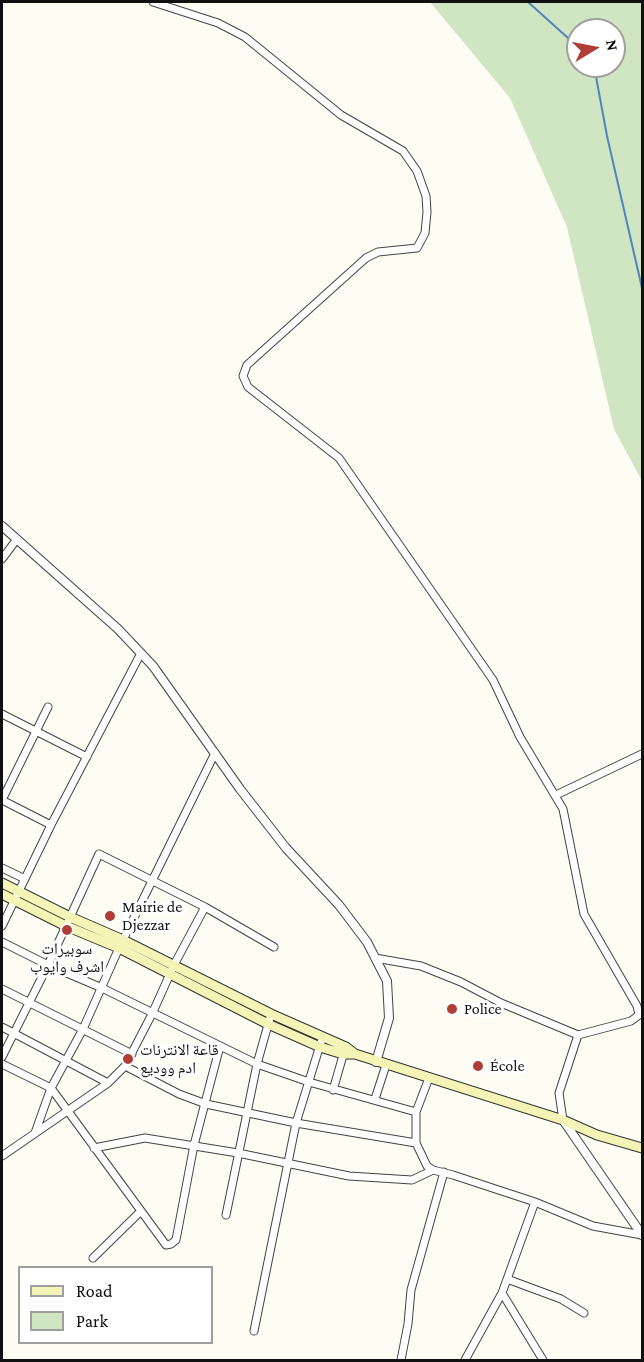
<!DOCTYPE html>
<html>
<head>
<meta charset="utf-8">
<style>
  body { margin:0 }
  #map { position:relative; width:644px; height:1362px; overflow:hidden; background:#fefdf4; font-family:"Crimson Pro",serif }
  canvas { display:block }
  .frame { position:absolute; inset:0; border:3px solid #101010; pointer-events:none }
  .legend { position:absolute; left:18px; top:1266px; width:195px; height:78px; box-sizing:border-box; background:#fff; border:2px solid #9f9f9f; margin:0; padding:8px 10px; list-style:none; font-size:18px; color:#101010 }
  .legend li { display:flex; align-items:center; gap:12px; height:30px }
  .legend b { width:30px; border:2px solid #9f9f9f }
  .north { position:absolute; left:566px; top:18px; width:60px; height:60px; box-sizing:border-box; background:#fff; border:2px solid #9f9f9f; border-radius:50%; rotate:80deg; font-size:16px; font-weight:700; line-height:24px; text-align:center; color:#101010 }
  .north::after { content:''; display:block; margin:auto; width:21px; height:27px; background:#af3e38; clip-path:polygon(50% 0,100% 100%,50% 72%,0 100%) }
</style>
</head>
<body>
<div id="map">
<canvas width="644" height="1362"></canvas>
<div class="frame"></div>
<ul class="legend">
<li><b style="height:8px;background:#f5f4b7"></b>Road</li>
<li><b style="height:16px;background:#d0e5c1"></b>Park</li>
</ul>
<div class="north">N</div>
</div>
<script>
const context = document.querySelector('canvas').getContext('2d');
context.lineJoin = 'round';
function fillPath(path, color) {
  context.fillStyle = color;
  context.fill(path, 'evenodd');
}
function toPath(rows) {
  const path = new Path2D();
  for (const r of rows) {
    path.moveTo(r[0], r[1]);
    for (let i = 2; i < r.length; i += 2) path.lineTo(r[i], r[i + 1]);
  }
  return path;
}
function trace(path, color, width, dash) {
  context.strokeStyle = color;
  context.lineWidth = width;
  context.lineCap = dash ? 'butt' : 'round';
  context.setLineDash(dash || []);
  context.stroke(path);
}
function drawText(font, color, halo, rows, align = 'center') {
  context.font = font + ' "Crimson Pro","Noto Naskh Arabic",serif';
  context.lineWidth = 6;
  context.setLineDash([]);
  context.textBaseline = 'middle';
  context.strokeStyle = halo;
  context.fillStyle = color;
  for (const [text, x, y, turn = 0] of rows) {
    context.save();
    context.translate(x, y);
    context.rotate((+turn || 0) * Math.PI / 180);
    context.textAlign = isNaN(turn) ? turn : align;
    if (halo) context.strokeText(text, 0, 0);
    context.fillText(text, 0, 0);
    context.restore();
  }
}
const green = toPath([
  [430,2,642,2,642,481,614,429,567,227,510,98],
  [578,30,614,30,614,66,578,66]
]);
const stream = toPath([
  [528,2,578,47],
  [594,66,607,136,642,288]
]);
const minor = toPath([
  [153,2,218,23,245,37,341,115,403,151,417,171,426,196,427,212,425,233,417,248,378,252,366,258,247,365,243,376,248,387,339,458,493,680,520,737,563,809,584,914,637,1006,639,1015,631,1021,578,1035,559,1093,563,1120],
  [2,559,17,539],
  [2,714,87,757],
  [556,795,642,754],
  [2,800,48,707],
  [2,800,51,825],
  [2,868,25,879],
  [2,926,51,825,141,653],
  [2,942,48,965,102,988,257,1064,309,1082,416,1112],
  [375,958,421,966,461,982,501,1003,578,1035],
  [2,989,132,1054],
  [2,1027,108,1083],
  [2,1057,48,965,99,854,205,907,274,947],
  [2,1064,51,1088,166,1245,171,1244,176,1240,194,1145,220,1046],
  [125,1066,179,1094,206,1104,296,1123,416,1143],
  [429,1078,416,1112,416,1143,427,1166,433,1170,453,1175,535,1202,593,1226,642,1235],
  [333,1090,344,1052],
  [375,1099,386,1065],
  [35,1133,51,1088,83,1029,119,948,215,753],
  [94,1148,145,1138,238,1153,349,1176,412,1180,433,1170],
  [2,1156,108,1083,125,1066,152,1014,174,965,205,907],
  [226,1215,257,1064,271,1014],
  [93,1258,141,1211],
  [507,1279,561,1299,584,1313],
  [502,1293,543,1360],
  [254,1331,296,1123,321,1042],
  [401,1360,408,1324,411,1290,444,1172],
  [465,1360,502,1293,535,1202]
]);
const tertiary = toPath([
  [2,526,118,629,153,666,240,789,286,848,339,905,367,942,387,981,389,1018,376,1062],
  [563,1120,642,1235]
]);
const secondary = toPath([
  [2,883,70,917,123,940,271,1014,346,1047,355,1054],
  [2,894,66,926,119,948,268,1024,320,1047,343,1054,355,1054,563,1120,597,1135,642,1148]
]);
const markers = [
  [110,916,6,"#af3e38"],
  [67,930,6,"#af3e38"],
  [452,1009,6,"#af3e38"],
  [128,1059,6,"#af3e38"],
  [478,1066,6,"#af3e38"]
];
const poiNames = [
  ["Mairie de",122,907],
  ["Djezzar",122,925],
  ["سوبيرات",67,949,"center"],
  ["اشرف وايوب",67,967,"center"],
  ["Police",464,1009],
  ["قاعة الانترنات",140,1050],
  ["ادم ووديع",140,1068],
  ["École",490,1066]
];
fillPath(green, '#d0e5c1');
trace(stream, '#4e86bd', 2);
trace(minor, '#434343', 9);
trace(tertiary, '#434343', 10);
trace(secondary, '#323232', 11);
trace(minor, '#fff', 7);
trace(tertiary, '#fff', 8);
trace(secondary, '#f5f4b7', 9);
for (const [x, y, r, color] of markers) {
  const dot = new Path2D();
  dot.arc(x, y, r, 0, 2 * Math.PI);
  context.fillStyle = color;
  context.fill(dot);
  trace(dot, '#fff', 2);
}
drawText('16px', '#101010', '#fff', poiNames, 'left');
</script>
</body>
</html>
